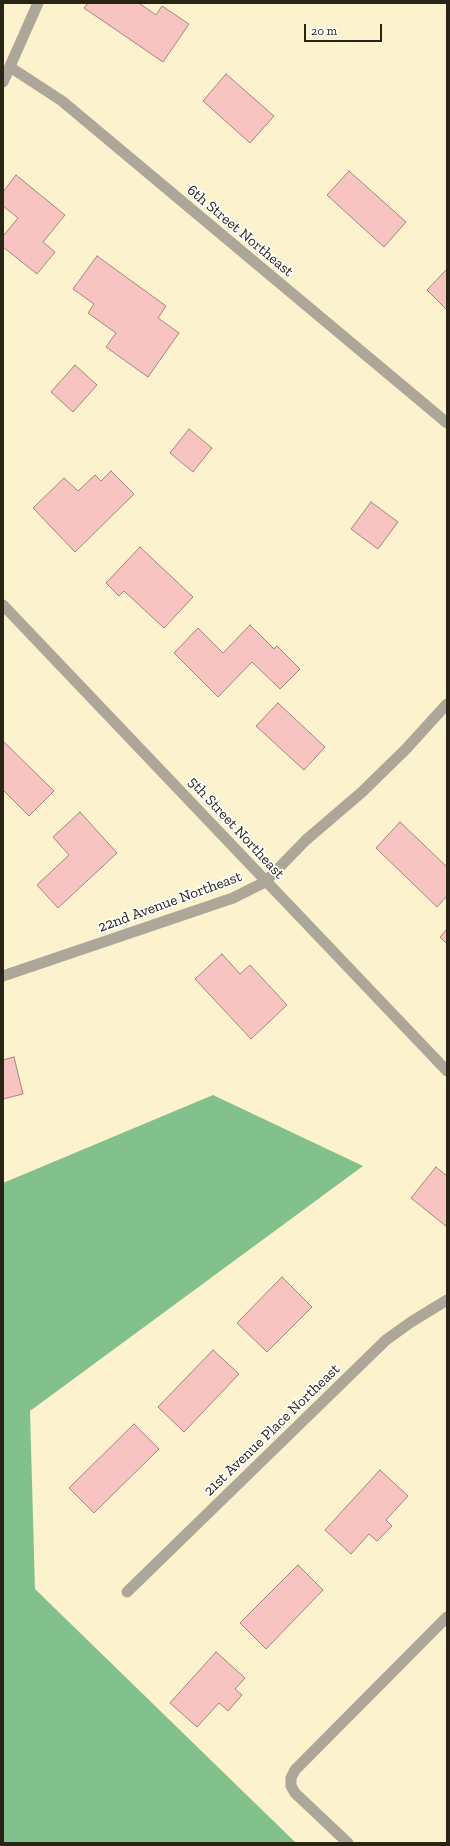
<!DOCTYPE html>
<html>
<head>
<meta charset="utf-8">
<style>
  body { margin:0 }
  #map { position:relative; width:450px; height:1846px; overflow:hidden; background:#fcf2cd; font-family:"Zilla Slab",serif }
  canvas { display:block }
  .frame { position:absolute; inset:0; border:4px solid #282517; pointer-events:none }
  .scale { position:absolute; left:304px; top:24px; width:78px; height:18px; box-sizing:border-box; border:2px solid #282517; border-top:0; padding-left:5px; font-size:12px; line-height:14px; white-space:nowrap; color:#282517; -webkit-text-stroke:3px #fff; paint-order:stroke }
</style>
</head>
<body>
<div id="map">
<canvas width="450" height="1846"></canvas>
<div class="frame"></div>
<div class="scale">20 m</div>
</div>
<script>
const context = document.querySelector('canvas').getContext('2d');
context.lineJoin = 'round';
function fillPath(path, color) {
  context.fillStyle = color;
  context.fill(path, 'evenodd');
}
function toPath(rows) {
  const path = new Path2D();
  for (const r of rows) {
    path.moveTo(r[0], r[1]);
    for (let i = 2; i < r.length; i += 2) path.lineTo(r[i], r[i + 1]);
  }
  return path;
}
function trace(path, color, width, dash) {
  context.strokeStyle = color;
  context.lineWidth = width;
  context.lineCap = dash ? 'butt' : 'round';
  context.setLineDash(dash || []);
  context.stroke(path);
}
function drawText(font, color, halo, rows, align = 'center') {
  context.font = font + ' "Zilla Slab",serif';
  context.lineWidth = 3.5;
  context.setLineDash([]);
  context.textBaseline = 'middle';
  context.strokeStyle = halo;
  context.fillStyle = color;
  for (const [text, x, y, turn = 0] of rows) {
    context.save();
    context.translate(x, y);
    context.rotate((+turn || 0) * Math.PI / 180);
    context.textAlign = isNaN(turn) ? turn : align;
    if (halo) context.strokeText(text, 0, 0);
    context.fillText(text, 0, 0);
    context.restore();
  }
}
const forest = toPath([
  [213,1095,363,1166,30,1411,35,1589,296,1843,3,1843,3,1183]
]);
const building = toPath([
  [88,3,139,3,156,15,162,6,189,24,163,62,84,8,88,3],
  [226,74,274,116,250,143,203,101,226,74],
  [349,171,406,222,384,247,327,195,349,171],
  [16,175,65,215,43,242,55,252,37,274,3,247,3,236,18,218,3,206,3,192,16,175],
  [97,256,166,306,158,318,179,333,148,377,106,347,116,333,88,313,94,304,73,289,97,256],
  [447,269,447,310,427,290,447,269],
  [75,365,97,385,73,412,51,392,75,365],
  [189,429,212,448,193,472,170,453,189,429],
  [111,471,134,494,75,552,33,508,64,478,78,491,95,475,101,481,111,471],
  [371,502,398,522,378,549,351,529,371,502],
  [140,547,193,597,164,628,124,591,119,596,106,583,140,547],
  [250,625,274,649,277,646,300,669,280,689,252,662,218,697,174,653,198,628,223,653,250,625],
  [278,703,325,747,304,770,256,726,278,703],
  [3,741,54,791,29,816,3,790,3,741],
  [80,812,117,853,58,908,37,885,69,855,53,837,80,812],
  [400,822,447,867,447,896,437,907,376,848,400,822],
  [447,929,447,944,440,937,447,929],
  [222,954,240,974,250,965,287,1005,251,1039,195,979,222,954],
  [14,1057,23,1094,3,1099,3,1060,14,1057],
  [436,1167,447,1176,447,1227,411,1198,436,1167],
  [282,1277,312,1307,267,1352,237,1323,282,1277],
  [213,1350,239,1374,184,1432,158,1407,213,1350],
  [134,1424,159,1449,94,1513,69,1488,134,1424],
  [380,1470,408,1496,386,1520,392,1526,377,1541,369,1534,351,1554,325,1530,380,1470],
  [298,1565,323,1590,266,1649,240,1623,298,1565],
  [216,1652,245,1678,235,1689,242,1695,228,1711,219,1703,197,1727,170,1703,216,1652]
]);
const service = toPath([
  [348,1843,295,1793,291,1786,291,1778,295,1770,447,1617]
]);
const minor = toPath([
  [10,67,62,101,447,423],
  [3,82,38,3],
  [3,976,233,898,265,882,306,840,362,792,406,749,447,704],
  [127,1592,386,1340,411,1322,447,1300]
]);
const tertiary = toPath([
  [3,605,447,1071]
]);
const streetNames = [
  ["6th Street Northeast",240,231,40],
  ["5th Street Northeast",236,828,47],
  ["22nd Avenue Northeast",170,902,-20],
  ["21st Avenue Place Northeast",272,1430,-44]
];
fillPath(forest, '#83c18c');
fillPath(building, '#f7c4c1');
trace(building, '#a9827f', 1);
trace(service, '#aca798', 11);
trace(minor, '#aca798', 11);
trace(tertiary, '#aca798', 11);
drawText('15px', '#282517', '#fff', streetNames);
</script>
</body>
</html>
